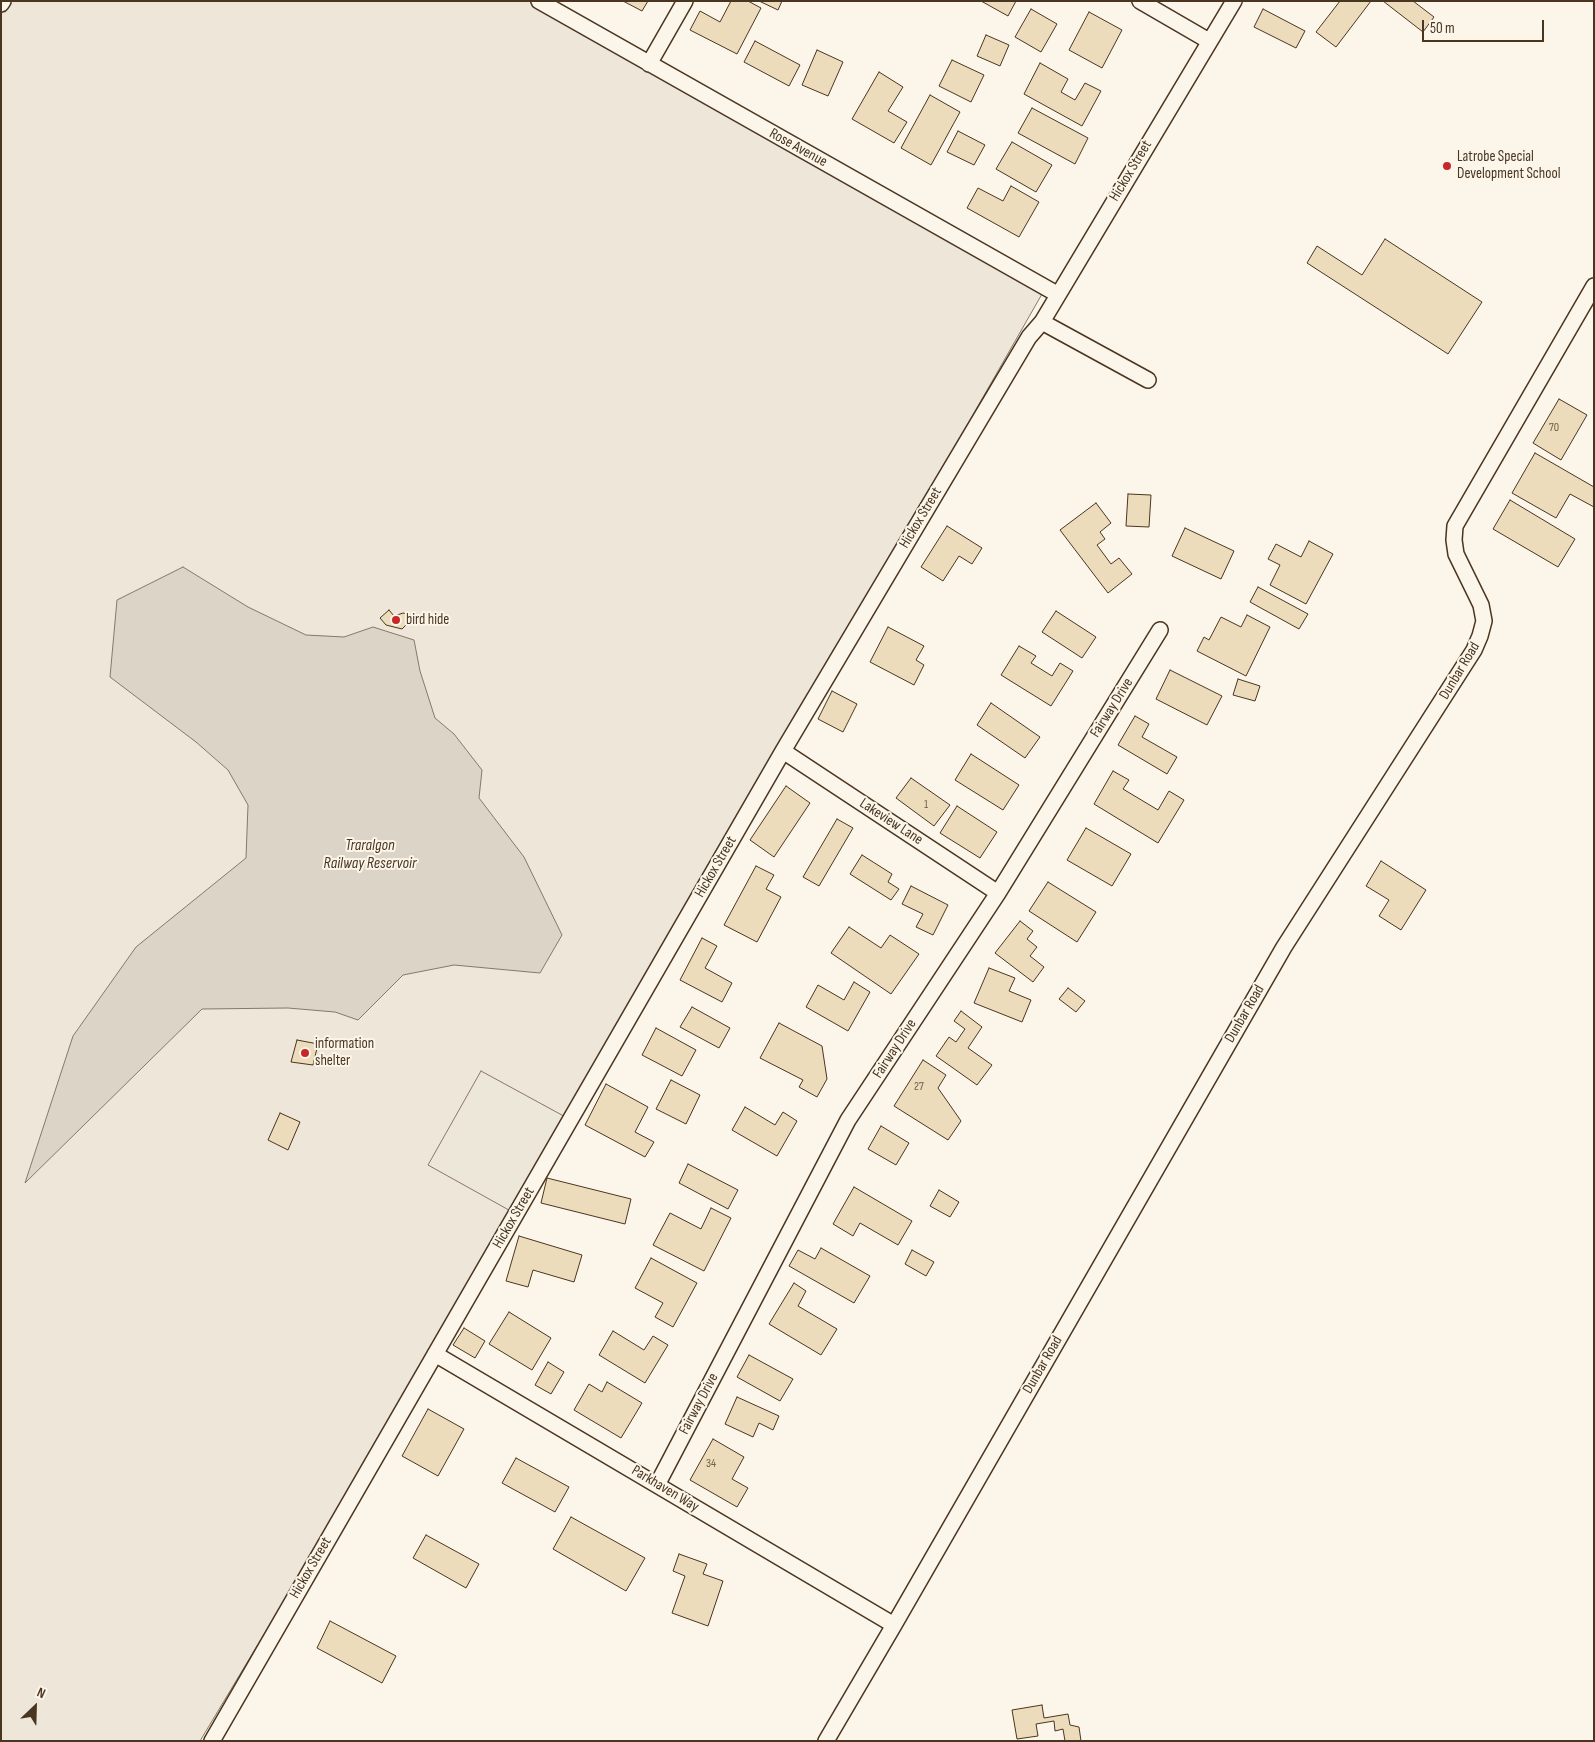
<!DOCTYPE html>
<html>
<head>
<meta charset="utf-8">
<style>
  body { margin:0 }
  #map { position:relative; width:1595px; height:1742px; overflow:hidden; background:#fbf6e9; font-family:"Sofia Sans Condensed",sans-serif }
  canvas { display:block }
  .frame { position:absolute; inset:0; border:2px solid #4a3520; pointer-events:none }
  .north { position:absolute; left:10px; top:1682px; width:50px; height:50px; -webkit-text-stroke:4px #fbf6e9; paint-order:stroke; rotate:24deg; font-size:14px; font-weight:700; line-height:20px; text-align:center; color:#4a3520 }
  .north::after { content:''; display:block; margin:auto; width:18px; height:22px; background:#4a3520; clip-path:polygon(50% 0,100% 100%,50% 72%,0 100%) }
  .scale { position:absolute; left:1422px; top:20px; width:122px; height:22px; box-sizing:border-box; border:2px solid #4a3520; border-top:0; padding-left:6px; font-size:15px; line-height:18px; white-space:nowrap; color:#4a3520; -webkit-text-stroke:4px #fbf6e9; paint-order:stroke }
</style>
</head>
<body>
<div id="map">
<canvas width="1595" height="1742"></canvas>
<div class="frame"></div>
<div class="north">N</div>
<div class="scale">50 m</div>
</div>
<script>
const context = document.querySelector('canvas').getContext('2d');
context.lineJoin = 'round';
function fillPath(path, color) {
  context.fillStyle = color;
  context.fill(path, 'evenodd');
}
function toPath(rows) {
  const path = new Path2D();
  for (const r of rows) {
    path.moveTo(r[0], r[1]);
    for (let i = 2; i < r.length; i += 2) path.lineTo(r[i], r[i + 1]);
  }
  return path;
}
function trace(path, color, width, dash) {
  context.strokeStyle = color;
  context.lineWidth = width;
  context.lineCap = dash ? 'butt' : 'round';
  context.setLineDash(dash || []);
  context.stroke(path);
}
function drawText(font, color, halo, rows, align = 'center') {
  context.font = font + ' "Sofia Sans Condensed",sans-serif';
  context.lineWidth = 4;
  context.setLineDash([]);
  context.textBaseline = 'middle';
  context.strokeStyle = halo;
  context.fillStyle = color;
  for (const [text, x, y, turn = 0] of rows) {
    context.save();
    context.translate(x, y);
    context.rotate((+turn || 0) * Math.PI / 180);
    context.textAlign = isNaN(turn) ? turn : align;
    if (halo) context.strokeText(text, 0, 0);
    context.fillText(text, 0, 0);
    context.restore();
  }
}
const green = toPath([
  [7,1,533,1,1042,294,516,1214,200,1741,1,1741,1,11,7,1]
]);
const parking = toPath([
  [481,1071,571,1120,516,1214,428,1165,481,1071]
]);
const water = toPath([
  [183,567,248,607,306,635,344,637,373,627,414,640,420,671,435,718,454,734,482,770,479,798,524,857,562,935,540,973,454,965,403,975,358,1020,335,1012,288,1008,202,1009,25,1183,73,1036,136,947,246,858,248,805,228,770,196,742,110,677,117,600,183,567]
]);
const building = toPath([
  [623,1,648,1,642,11,623,1],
  [731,1,748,1,761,8,737,54,690,30,700,11,720,22,731,1],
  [759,1,782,1,778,10,759,1],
  [981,1,1016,1,1008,16,981,1],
  [1340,1,1371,1,1336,47,1316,32,1340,1],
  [1383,1,1413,1,1434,17,1423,32,1383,1],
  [1031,9,1057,24,1041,52,1015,37,1031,9],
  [1263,9,1305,31,1296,48,1254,27,1263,9],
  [1089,12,1122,30,1102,68,1069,50,1089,12],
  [986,35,1009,45,1000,66,977,56,986,35],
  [755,41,800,65,789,86,744,62,755,41],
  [817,50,843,62,828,96,802,85,817,50],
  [952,60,984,75,971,102,939,86,952,60],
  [1040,63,1068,79,1061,92,1075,100,1085,83,1101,91,1082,126,1024,94,1040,63],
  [879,72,903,87,888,111,907,122,894,143,852,119,879,72],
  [930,95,960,112,931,165,901,148,930,95],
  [1032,108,1088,138,1075,164,1018,133,1032,108],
  [958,131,985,145,974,165,947,152,958,131],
  [1012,142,1052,165,1036,192,996,169,1012,142],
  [1011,186,1039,202,1019,237,967,208,978,188,1003,201,1011,186],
  [1385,239,1482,302,1448,354,1307,263,1317,246,1362,275,1385,239],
  [1559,399,1587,415,1561,460,1533,443,1559,399],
  [1535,453,1594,487,1594,507,1570,494,1556,518,1512,493,1535,453],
  [1128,494,1151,495,1149,527,1126,526,1128,494],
  [1510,500,1575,539,1558,567,1493,529,1510,500],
  [1096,503,1111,523,1100,532,1105,539,1097,545,1111,564,1119,558,1132,574,1108,593,1060,530,1096,503],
  [947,526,982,548,972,564,959,556,943,581,921,567,947,526],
  [1185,528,1234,551,1221,579,1172,556,1185,528],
  [1309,541,1333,554,1306,604,1270,585,1280,565,1268,559,1276,544,1301,557,1309,541],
  [1258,587,1308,614,1299,629,1250,602,1258,587],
  [389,610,394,616,403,613,411,615,410,621,402,629,386,625,380,618,389,610],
  [1056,611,1096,637,1082,658,1042,632,1056,611],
  [1247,615,1270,627,1246,676,1197,651,1204,637,1209,640,1221,617,1241,627,1247,615],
  [888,627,924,646,916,660,924,665,914,685,870,662,888,627],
  [1019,646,1036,656,1031,663,1052,676,1060,663,1073,671,1051,706,1001,675,1019,646],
  [1170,670,1222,696,1207,725,1156,699,1170,670],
  [1238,679,1260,686,1255,701,1233,695,1238,679],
  [832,691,857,704,843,732,818,719,832,691],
  [991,703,1040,737,1025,758,977,725,991,703],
  [1135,716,1149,724,1142,737,1177,757,1167,774,1118,745,1135,716],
  [971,754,1019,785,1003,810,955,780,971,754],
  [1113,771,1129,780,1123,789,1158,810,1169,791,1184,800,1158,843,1094,804,1113,771],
  [911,778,950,805,934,826,896,798,911,778],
  [786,786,810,803,774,857,750,840,786,786],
  [957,806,997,832,980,858,940,833,957,806],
  [837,819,853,828,819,886,803,877,837,819],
  [1086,828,1131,854,1112,886,1067,860,1086,828],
  [862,855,892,874,888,882,899,889,891,900,850,874,862,855],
  [1381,861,1426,890,1401,930,1379,916,1389,900,1366,886,1381,861],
  [756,866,774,875,766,889,781,897,757,942,724,925,756,866],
  [1048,882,1096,912,1077,942,1029,911,1048,882],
  [911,886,948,905,933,935,916,927,923,914,902,904,911,886],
  [1020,921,1033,931,1027,939,1037,947,1030,956,1044,967,1033,982,995,953,1020,921],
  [849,927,881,948,890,935,919,954,891,994,831,953,849,927],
  [702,938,717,946,705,968,732,983,722,1002,680,980,702,938],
  [989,968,1015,978,1009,991,1031,1000,1022,1022,974,1003,989,968],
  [854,982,870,992,848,1031,806,1007,818,985,844,1000,854,982],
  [1068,988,1085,1001,1076,1012,1059,999,1068,988],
  [692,1007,730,1028,719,1048,680,1027,692,1007],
  [961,1011,982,1027,968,1048,992,1065,977,1085,936,1056,949,1037,956,1042,965,1029,954,1021,961,1011],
  [779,1023,822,1046,827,1079,817,1097,799,1087,803,1080,760,1058,779,1023],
  [656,1028,696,1050,682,1076,642,1055,656,1028],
  [297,1040,318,1044,313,1065,291,1062,297,1040],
  [923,1060,946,1075,938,1088,961,1121,948,1140,894,1106,923,1060],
  [671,1080,700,1095,686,1124,656,1109,671,1080],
  [606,1084,648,1107,635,1132,654,1142,645,1157,585,1125,606,1084],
  [745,1107,775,1125,783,1112,797,1121,777,1156,732,1130,745,1107],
  [280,1113,300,1122,288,1150,268,1140,280,1113],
  [881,1126,909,1143,896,1165,868,1149,881,1126],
  [688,1164,738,1190,728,1209,679,1183,688,1164],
  [547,1178,631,1199,625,1224,541,1203,547,1178],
  [854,1187,912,1221,898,1245,860,1223,853,1236,833,1224,854,1187],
  [939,1190,959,1202,950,1217,930,1206,939,1190],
  [711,1208,731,1218,704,1271,653,1245,670,1213,701,1229,711,1208],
  [519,1236,582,1255,574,1282,533,1270,528,1287,506,1281,519,1236],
  [821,1248,870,1276,854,1303,789,1266,798,1250,815,1259,821,1248],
  [912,1250,934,1262,926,1276,905,1264,912,1250],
  [651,1258,697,1283,673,1327,655,1317,663,1303,635,1288,651,1258],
  [794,1283,806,1291,798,1306,837,1329,821,1355,769,1324,794,1283],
  [509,1312,551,1338,532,1370,489,1344,509,1312],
  [464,1328,485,1341,475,1358,453,1345,464,1328],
  [613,1331,644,1350,653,1336,668,1345,645,1383,599,1355,613,1331],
  [749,1355,793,1379,780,1401,737,1377,749,1355],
  [548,1362,564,1372,551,1394,535,1385,548,1362],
  [607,1382,642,1403,621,1438,574,1410,589,1384,602,1392,607,1382],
  [737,1397,779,1416,773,1430,759,1423,753,1437,725,1424,737,1397],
  [428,1409,464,1429,438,1476,402,1456,428,1409],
  [713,1439,744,1457,732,1479,748,1488,737,1507,690,1480,713,1439],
  [516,1458,569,1487,555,1512,502,1483,516,1458],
  [571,1517,645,1558,626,1591,553,1549,571,1517],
  [426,1535,479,1564,466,1588,413,1558,426,1535],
  [679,1554,707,1564,703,1574,723,1581,708,1626,672,1613,685,1576,673,1571,679,1554],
  [330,1621,396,1656,382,1683,317,1648,330,1621],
  [1042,1705,1044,1718,1068,1714,1070,1725,1079,1727,1081,1741,1065,1741,1063,1729,1055,1731,1054,1721,1036,1724,1038,1736,1017,1739,1012,1710,1042,1705]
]);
const street = toPath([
  [539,1,1057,294],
  [1140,1,1209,41],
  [1,4,3,1],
  [649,64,685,1],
  [1042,322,1148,380],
  [783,751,998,893],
  [435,1354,894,1625],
  [657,1485,848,1120,998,893,1160,630],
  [212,1741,783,751,1029,337,1042,322,1234,1],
  [826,1741,894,1625,1284,947,1474,650,1480,636,1484,621,1481,605,1456,554,1454,540,1455,526,1594,286]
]);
const markers = [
  [1447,166,5,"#c62828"],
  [396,620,5,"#c62828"],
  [305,1053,5,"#c62828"]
];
const numberNames = [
  ["70",1554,428],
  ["1",926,805],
  ["27",919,1087],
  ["34",711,1464]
];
const streetNames = [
  ["Rose Avenue",798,148,29],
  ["Hickox Street",1131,171,-59],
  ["Hickox Street",921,518,-59],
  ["Dunbar Road",1460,671,-59],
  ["Fairway Drive",1112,708,-58],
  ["Lakeview Lane",891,822,33],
  ["Hickox Street",716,867,-60],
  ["Dunbar Road",1245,1014,-60],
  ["Fairway Drive",895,1049,-57],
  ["Hickox Street",514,1218,-60],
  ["Dunbar Road",1043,1365,-60],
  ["Fairway Drive",699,1404,-62],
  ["Parkhaven Way",665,1489,31],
  ["Hickox Street",311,1568,-60]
];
const poiNames = [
  ["Latrobe Special",1457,157],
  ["Development School",1457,174],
  ["bird hide",406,620],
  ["information",315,1044],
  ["shelter",315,1061]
];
const waterNames = [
  ["Traralgon",370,846],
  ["Railway Reservoir",370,864]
];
fillPath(green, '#ede6d9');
trace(green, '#887966', 1);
fillPath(parking, '#ede7d9');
trace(parking, '#887966', 1);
fillPath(water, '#dcd4c6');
trace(water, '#887966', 1);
fillPath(building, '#ecdcbc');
trace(building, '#4a3520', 1);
trace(street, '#4a3520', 18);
trace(street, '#fbf6e9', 15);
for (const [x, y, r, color] of markers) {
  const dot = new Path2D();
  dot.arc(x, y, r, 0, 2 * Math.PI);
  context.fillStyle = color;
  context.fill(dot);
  trace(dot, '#fbf6e9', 2);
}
drawText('12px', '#725f47', null, numberNames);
drawText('15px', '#4a3520', '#fbf6e9', streetNames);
drawText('15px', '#4a3520', '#fbf6e9', poiNames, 'left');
drawText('italic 16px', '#4a3520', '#fbf6e9', waterNames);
</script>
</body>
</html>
